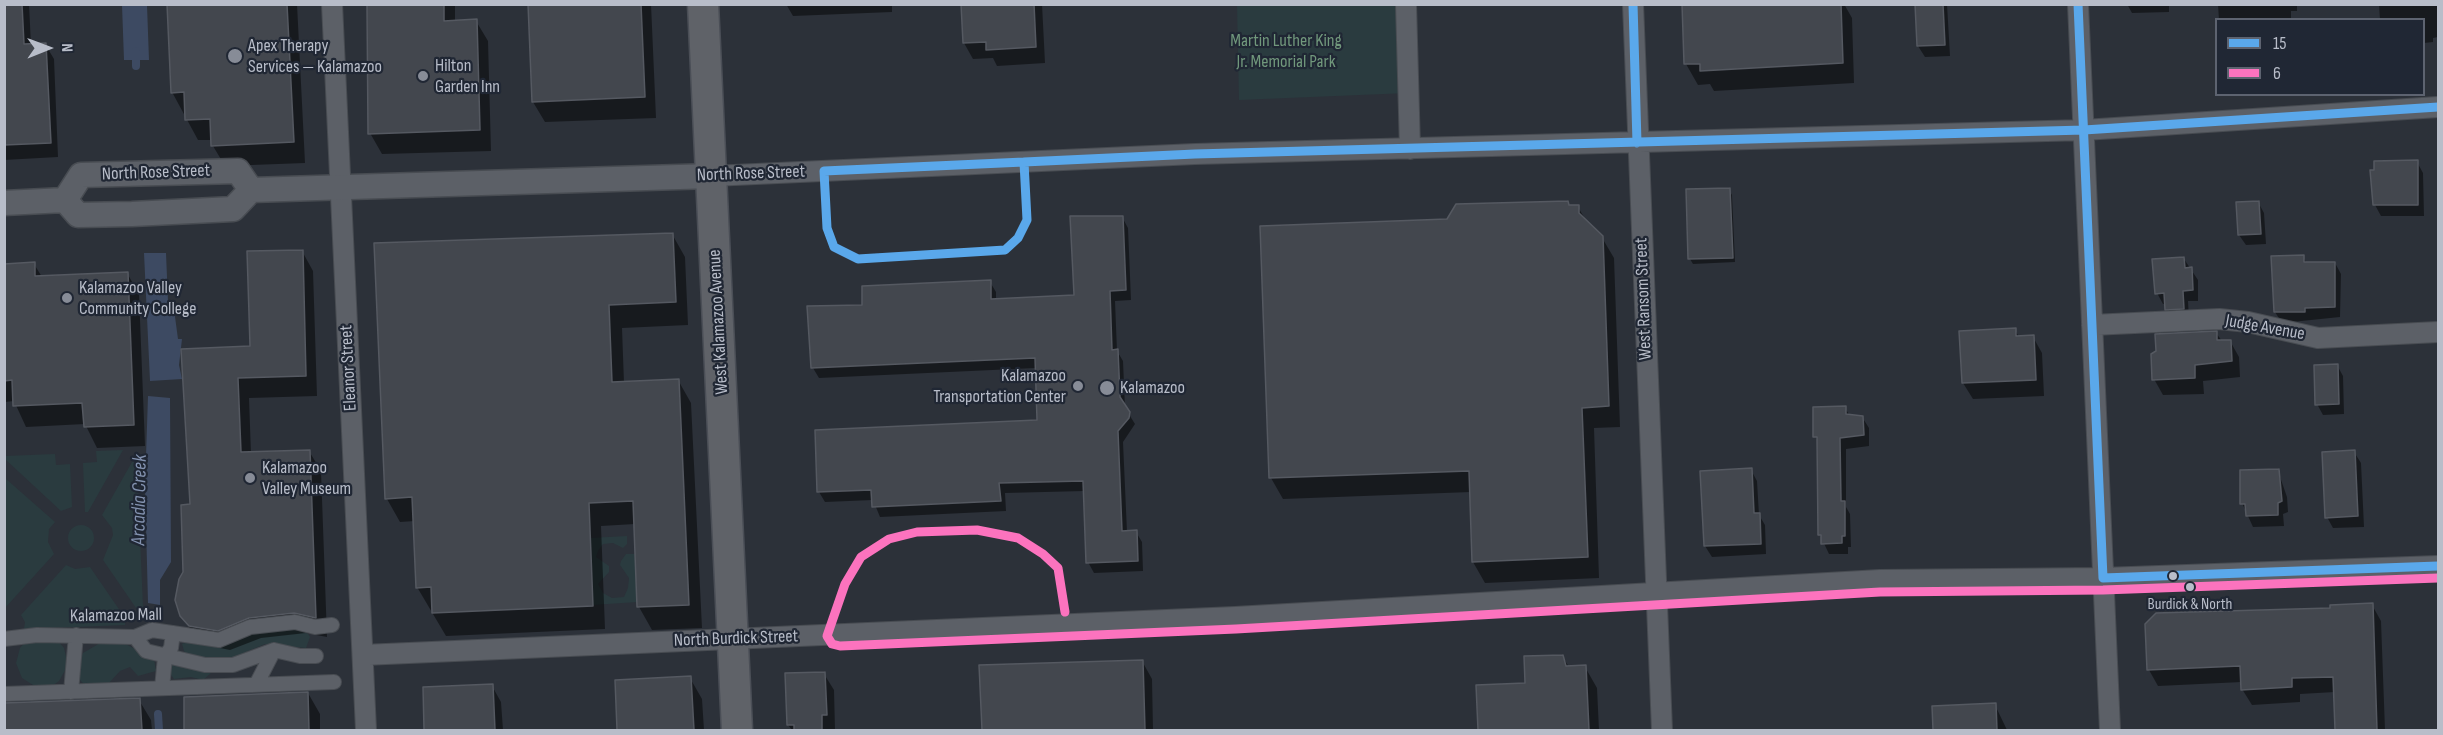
<!DOCTYPE html>
<html>
<head>
<meta charset="utf-8">
<style>
  body { margin:0 }
  #map { position:relative; width:2443px; height:735px; overflow:hidden; background:#2c3139; font-family:"Sofia Sans Condensed",sans-serif }
  canvas { display:block }
  .frame { position:absolute; inset:0; border:6px solid #b8bdc9; pointer-events:none }
  .legend { position:absolute; left:2215px; top:18px; width:210px; height:78px; box-sizing:border-box; background:#202734; border:2px solid #5d6370; margin:0; padding:8px 10px; list-style:none; font-size:18px; color:#b8bdc9 }
  .legend li { display:flex; align-items:center; gap:12px; height:30px }
  .legend b { width:30px; border:2px solid #5d6370 }
  .north { position:absolute; left:18px; top:18px; width:60px; height:60px; -webkit-text-stroke:4px #202734; paint-order:stroke; rotate:89deg; font-size:16px; font-weight:700; line-height:24px; text-align:center; color:#b8bdc9 }
  .north::after { content:''; display:block; margin:auto; width:21px; height:27px; background:#b8bdc9; clip-path:polygon(50% 0,100% 100%,50% 72%,0 100%) }
</style>
</head>
<body>
<div id="map">
<canvas width="2443" height="735"></canvas>
<div class="frame"></div>
<ul class="legend">
<li><b style="height:8px;background:#5aa8eb"></b>15</li>
<li><b style="height:8px;background:#fc73be"></b>6</li>
</ul>
<div class="north">N</div>
</div>
<script>
const context = document.querySelector('canvas').getContext('2d');
context.lineJoin = 'round';
function fillPath(path, color) {
  context.fillStyle = color;
  context.fill(path, 'evenodd');
}
function toPath(rows) {
  const path = new Path2D();
  for (const r of rows) {
    if (r.length === 3) {
      path.moveTo(r[0] + r[2], r[1]);
      path.arc(r[0], r[1], r[2], 0, 2 * Math.PI);
      continue;
    }
    path.moveTo(r[0], r[1]);
    for (let i = 2; i < r.length; i += 2) path.lineTo(r[i], r[i + 1]);
  }
  return path;
}
function trace(path, color, width, dash) {
  context.strokeStyle = color;
  context.lineWidth = width;
  context.lineCap = dash ? 'butt' : 'round';
  context.setLineDash(dash || []);
  context.stroke(path);
}
function drawText(font, color, halo, rows, align = 'center') {
  context.font = font + ' "Sofia Sans Condensed",sans-serif';
  context.lineWidth = 4.5;
  context.setLineDash([]);
  context.textBaseline = 'middle';
  context.strokeStyle = halo;
  context.fillStyle = color;
  for (const [text, x, y, turn = 0] of rows) {
    context.save();
    context.translate(x, y);
    context.rotate((+turn || 0) * Math.PI / 180);
    context.textAlign = isNaN(turn) ? turn : align;
    if (halo) context.strokeText(text, 0, 0);
    context.fillText(text, 0, 0);
    context.restore();
  }
}
const green = toPath([
  [1237,5,1406,5,1408,93,1239,100],
  [123,450,88,512,85,512,83,463,97,462,96,451],
  [55,454,56,465,70,464,72,507,61,511,6,460,6,456],
  [132,462,140,462,138,489,143,607,136,608,103,560,113,535,112,528,102,515],
  [5,478,55,522,49,529,48,542,54,554,5,608],
  [81,538,13],
  [627,536,627,544,623,548,613,543,603,544,598,551,596,557,609,566,609,572,598,584,603,593,612,598,624,597,628,588,629,578,620,565,621,561,626,554,635,554,637,602,593,605,590,538],
  [66,565,75,569,90,567,125,618,125,625,24,629,25,622,21,615],
  [280,625,307,632,310,637,306,648,265,644,222,662,185,654,182,644,191,640,221,647,263,629],
  [107,639,116,639,154,659,156,671,138,676,130,667,120,671,109,683,95,687,85,685,78,678,75,667,83,653],
  [26,641,58,641,64,648,68,665,59,681,52,686,36,687,22,678,16,663,20,648],
  [173,662,205,667,211,673,203,680,191,677,174,679,169,672]
]);
const water = toPath([
  [122,5,147,5,149,60,124,60],
  [144,253,166,253,168,302,173,302,178,339,182,339,179,365,182,379,150,381],
  [148,396,170,398,171,562,160,580,160,605,148,603,145,486]
]);
const shadow = toPath([
  [4,4,29,4,31,45,45,44,54,59,58,157,4,160],
  [168,4,297,4,305,163,225,166,213,146,212,140,198,140,172,92],
  [367,4,455,4,455,22,476,21,488,41,491,151,382,154,370,133],
  [529,4,651,4,656,118,545,122,533,102],
  [786,4,892,4,892,12,793,16],
  [962,4,1042,4,1045,63,997,66,993,58,973,59,964,43],
  [1683,4,1844,4,1852,18,1854,83,1714,91,1710,84,1698,85,1686,64],
  [1917,4,1947,4,1950,56,1925,57,1918,46],
  [2127,4,2179,4,2179,5,2169,6,2169,12,2132,13],
  [2218,4,2297,4,2297,11,2291,11,2291,20,2219,20],
  [2379,4,2438,4,2438,37,2433,38,2433,42,2424,43,2424,20,2380,20],
  [2417,162,2423,173,2424,216,2381,216,2375,205,2372,171],
  [1729,190,1732,195,1735,262,1693,264,1690,259],
  [2258,202,2264,213,2266,244,2246,245,2239,235],
  [1578,207,1588,224,1601,236,1614,258,1620,427,1594,428,1599,578,1485,583,1473,562,1471,492,1283,499,1271,478,1261,227,1448,220],
  [1122,217,1128,228,1131,300,1115,301,1117,351,1123,361,1125,408,1135,424,1123,442,1127,532,1136,532,1142,542,1143,571,1094,573,1088,562,1085,491,1005,493,1006,511,880,517,873,500,825,502,819,492,1039,422,1036,368,819,378,813,368,864,306,990,282,996,292,996,300,1075,297],
  [672,234,685,257,688,325,622,328,624,383,678,380,691,403,702,628,652,630,639,607,635,524,601,526,605,629,446,636,417,587,415,521,400,522,387,499],
  [302,251,313,271,317,396,249,398,251,454,309,451,321,471,327,637,306,633,261,638,230,650,200,644,181,615,192,506,183,350,251,348],
  [2303,257,2307,264,2335,263,2341,274,2340,317,2282,323,2275,312],
  [2184,259,2198,280,2198,301,2188,301,2189,319,2173,320,2166,304,2163,304,2157,293],
  [34,264,42,277,127,273,139,294,145,446,97,448,85,424,26,427,14,401,5,402,4,265],
  [2015,330,2019,337,2033,337,2042,353,2044,396,1973,399,1963,383,1961,333],
  [2216,333,2222,341,2230,341,2239,357,2240,377,2203,381,2204,394,2163,395,2154,379],
  [2337,365,2343,376,2344,414,2323,415,2317,404],
  [1845,408,1850,416,1862,417,1869,428,1869,446,1846,449,1846,507,1850,514,1851,547,1848,547,1848,554,1829,554,1820,535,1819,443,1815,436],
  [2354,452,2361,463,2364,527,2333,528,2327,517],
  [1751,470,1757,481,1759,515,1765,525,1766,554,1712,557,1705,546,1702,473],
  [2278,471,2287,497,2288,512,2283,514,2284,526,2253,527,2242,503],
  [2372,605,2381,621,2385,730,2336,730,2335,692,2300,694,2300,702,2252,705,2242,689,2242,682,2158,686,2149,670,2332,609],
  [1562,656,1569,667,1585,667,1597,688,1599,730,1479,730,1477,687,1526,685],
  [1142,661,1152,679,1153,730,983,730,981,666],
  [824,674,834,690,835,730,792,730,788,725],
  [690,678,702,699,704,730,618,730,616,681],
  [492,686,501,702,503,730,426,730,424,688],
  [308,693,320,714,320,730,186,730,185,699],
  [139,700,151,720,152,730,5,730,4,704],
  [1995,705,2007,730,1934,730,1933,707]
]);
const stream = toPath([
  [136,51,136,66],
  [158,714,159,730]
]);
const building = toPath([
  [4,4,22,4,24,44,46,43,51,143,4,145,4,4],
  [167,4,287,4,294,142,211,146,210,119,185,120,184,92,171,93,167,4],
  [367,4,444,4,444,21,477,19,480,130,368,134,367,4],
  [528,4,641,4,645,97,532,102,528,4],
  [961,4,1034,4,1036,47,986,50,986,42,963,43,961,4],
  [1682,4,1841,4,1843,63,1700,71,1700,64,1684,64,1682,4],
  [1915,4,1943,4,1945,45,1917,46,1915,4],
  [2418,160,2418,205,2373,205,2370,170,2374,170,2374,161,2418,160],
  [1730,188,1733,258,1688,259,1686,189,1730,188],
  [1568,201,1569,205,1579,205,1579,213,1603,236,1609,406,1582,408,1588,557,1472,562,1469,471,1269,478,1260,226,1447,219,1456,204,1568,201],
  [2259,201,2261,234,2238,235,2236,202,2259,201],
  [1070,216,1123,216,1126,290,1110,291,1112,350,1118,349,1120,397,1130,412,1129,418,1118,431,1122,531,1137,530,1138,561,1086,563,1083,481,999,483,1001,501,872,507,871,490,817,492,815,430,1037,420,1035,358,811,368,807,306,862,305,862,286,991,280,991,299,1074,295,1070,216],
  [673,233,676,302,609,305,610,331,612,382,679,379,689,605,637,607,633,501,589,503,593,606,432,613,431,587,416,588,412,497,385,499,374,243,673,233],
  [303,250,306,376,238,378,241,452,310,450,316,618,294,613,249,618,218,631,189,626,180,616,175,600,179,579,183,572,181,505,190,504,181,349,250,346,247,251,303,250],
  [2304,255,2304,262,2335,262,2335,307,2305,308,2305,312,2274,312,2271,256,2304,255],
  [2184,257,2185,268,2192,267,2193,290,2183,291,2184,309,2165,310,2164,293,2155,294,2152,259,2184,257],
  [35,262,35,276,128,272,134,425,84,427,82,403,13,406,12,380,4,381,4,264,35,262],
  [2016,328,2016,336,2034,335,2036,380,1962,383,1959,331,2016,328],
  [2217,331,2217,340,2231,340,2232,361,2195,365,2195,378,2152,380,2151,354,2156,351,2155,334,2217,331],
  [2338,364,2339,404,2315,405,2314,365,2338,364],
  [1846,406,1846,414,1863,416,1864,435,1840,438,1841,501,1845,501,1845,536,1842,536,1842,543,1821,544,1821,535,1818,535,1817,437,1813,437,1813,407,1846,406],
  [2355,450,2358,516,2325,518,2322,452,2355,450],
  [1752,468,1754,513,1760,513,1761,544,1704,546,1700,471,1752,468],
  [2279,469,2282,501,2278,503,2278,515,2246,516,2245,504,2240,504,2240,470,2279,469],
  [2373,603,2377,730,2335,730,2333,677,2292,678,2292,687,2241,690,2240,666,2147,670,2145,624,2156,613,2330,608,2330,605,2373,603],
  [1563,655,1566,666,1586,665,1589,730,1478,730,1476,685,1525,683,1524,656,1563,655],
  [1143,660,1145,730,982,730,979,665,1143,660],
  [825,672,827,715,822,715,822,730,794,730,794,725,787,725,785,673,825,672],
  [691,676,694,730,617,730,615,680,691,676],
  [493,684,495,730,424,730,423,687,493,684],
  [308,692,309,730,184,730,184,697,308,692],
  [140,698,142,730,4,730,4,703,140,698],
  [1996,703,1997,730,1933,730,1932,706,1996,703]
]);
const pedestrian = toPath([
  [135,637,146,651,205,665,233,665,274,650,300,656,316,656],
  [4,639,37,635,135,637,152,630,219,640,250,627,295,622,315,627,332,625],
  [256,685,274,650],
  [162,688,165,657,171,648,173,633],
  [71,692,76,635],
  [4,694,334,682]
]);
const minor = toPath([
  [332,4,366,730],
  [1406,4,1410,149],
  [1633,4,1662,730],
  [2078,4,2110,730],
  [712,176,1195,154,2084,130,2438,107],
  [2092,325,2219,319,2248,322,2318,338,2438,332],
  [363,655,1235,617,1880,580,2103,578,2438,566]
]);
const tertiary = toPath([
  [65,200,78,215,132,214,233,209,251,190,712,176],
  [65,200,81,175,238,171,251,190],
  [4,203,65,200]
]);
const primary = toPath([
  [703,4,737,730]
]);
const bus1 = toPath([
  [1633,4,1637,143],
  [2078,4,2103,578,2438,566],
  [1024,162,1027,220,1018,238,1005,250,858,259,834,247,827,228,824,171,1024,162],
  [1024,162,1195,154,2084,130,2438,107]
]);
const bus2 = toPath([
  [1065,612,1058,568,1043,554,1018,538,977,530,917,532,889,539,861,557,845,584,827,636,832,644,840,646,1236,629,1880,592,2103,590,2438,578]
]);
const markers = [
  [235,56,8,"#878c97"],
  [423,76,6,"#878c97"],
  [67,298,6,"#878c97"],
  [1078,386,6,"#878c97"],
  [1107,388,8,"#878c97"],
  [250,478,6,"#878c97"],
  [2173,576,5,"#b8bdc9"],
  [2190,587,5,"#b8bdc9"]
];
const busNames = [
  ["Burdick & North",2190,605]
];
const parkNames = [
  ["Martin Luther King",1286,41],
  ["Jr. Memorial Park",1286,62]
];
const poiNames = [
  ["Apex Therapy",248,46],
  ["Services — Kalamazoo",248,67],
  ["Hilton",435,66],
  ["Garden Inn",435,87],
  ["Kalamazoo Valley",79,288],
  ["Community College",79,309],
  ["Kalamazoo",1066,376,"right"],
  ["Transportation Center",1066,397,"right"],
  ["Kalamazoo",1120,388],
  ["Kalamazoo",262,468],
  ["Valley Museum",262,489]
];
const streetNames = [
  ["North Rose Street",156,173,-2],
  ["North Rose Street",751,174,-2],
  ["West Ransom Street",1644,299,-92],
  ["West Kalamazoo Avenue",719,322,-93],
  ["Judge Avenue",2265,328,10],
  ["Eleanor Street",349,368,-93],
  ["Kalamazoo Mall",116,616,-1],
  ["North Burdick Street",736,639,-2]
];
const waterNames = [
  ["Arcadia Creek",140,500,-89]
];
fillPath(green, '#2a3b3f');
fillPath(water, '#3d4a62');
fillPath(shadow, '#0007');
trace(stream, '#3d4a62', 8);
fillPath(building, '#43474e');
trace(building, '#555961', 1.5);
trace(pedestrian, '#484c52', 16);
trace(minor, '#484c52', 22);
trace(tertiary, '#484c52', 27);
trace(primary, '#4a4e56', 33);
trace(pedestrian, '#5c6067', 14);
trace(minor, '#5c6067', 20);
trace(tertiary, '#5c6067', 24);
trace(primary, '#5f6268', 30);
trace(bus1, '#5aa8eb', 9);
trace(bus2, '#fc73be', 9);
for (const [x, y, r, color] of markers) {
  const dot = new Path2D();
  dot.arc(x, y, r, 0, 2 * Math.PI);
  context.fillStyle = color;
  context.fill(dot);
  trace(dot, '#202734', 2);
}
drawText('16px', '#b8bdc9', '#202734', busNames);
drawText('18px', '#71987c', '#202734', parkNames);
drawText('18px', '#b8bdc9', '#202734', poiNames, 'left');
drawText('18px', '#b8bdc9', '#202734', streetNames);
drawText('italic 20px', '#8291ae', '#202734', waterNames);
</script>
</body>
</html>
